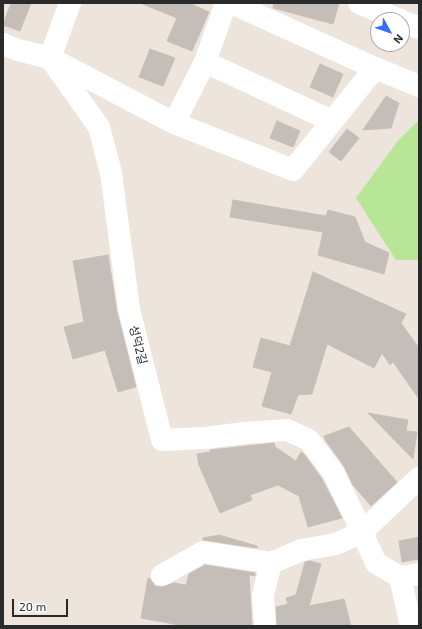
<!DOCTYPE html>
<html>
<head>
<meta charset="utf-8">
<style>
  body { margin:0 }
  #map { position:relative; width:422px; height:629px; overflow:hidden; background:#ede4dc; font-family:"Exo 2",sans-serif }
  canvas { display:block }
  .frame { position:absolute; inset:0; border:4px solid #2a2a2a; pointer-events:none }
  .north { position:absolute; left:370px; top:12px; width:40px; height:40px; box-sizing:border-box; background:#fff; border:1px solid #aaa; border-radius:50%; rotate:130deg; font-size:11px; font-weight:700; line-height:16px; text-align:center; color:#2a2a2a }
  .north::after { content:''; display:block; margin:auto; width:14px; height:18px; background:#366aff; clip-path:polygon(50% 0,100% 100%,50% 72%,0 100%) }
  .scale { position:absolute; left:12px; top:599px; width:56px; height:18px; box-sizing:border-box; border:2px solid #2a2a2a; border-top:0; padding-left:5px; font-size:12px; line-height:14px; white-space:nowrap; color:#2a2a2a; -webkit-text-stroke:3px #fff; paint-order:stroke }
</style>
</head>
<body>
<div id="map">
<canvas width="422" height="629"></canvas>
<div class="frame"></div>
<div class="north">N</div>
<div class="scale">20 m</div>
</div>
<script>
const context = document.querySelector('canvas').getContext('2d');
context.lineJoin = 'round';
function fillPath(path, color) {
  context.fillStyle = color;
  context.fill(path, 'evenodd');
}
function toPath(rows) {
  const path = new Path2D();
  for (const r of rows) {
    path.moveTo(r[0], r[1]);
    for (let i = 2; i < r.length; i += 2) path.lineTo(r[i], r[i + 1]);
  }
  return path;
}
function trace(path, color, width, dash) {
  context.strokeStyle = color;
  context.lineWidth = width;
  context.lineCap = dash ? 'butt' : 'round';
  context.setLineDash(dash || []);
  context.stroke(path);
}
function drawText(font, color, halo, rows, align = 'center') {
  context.font = font + ' "Exo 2","Noto Sans KR",sans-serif';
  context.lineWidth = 3.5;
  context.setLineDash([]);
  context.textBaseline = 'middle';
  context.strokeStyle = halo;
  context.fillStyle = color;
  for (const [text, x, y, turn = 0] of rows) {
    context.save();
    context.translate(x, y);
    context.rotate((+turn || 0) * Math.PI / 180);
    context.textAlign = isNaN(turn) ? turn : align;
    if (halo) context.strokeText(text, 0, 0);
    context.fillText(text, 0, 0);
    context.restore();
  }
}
const green = toPath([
  [419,120,419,260,396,260,356,198,397,142]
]);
const building = toPath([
  [11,3,31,3,20,31,3,25,11,3],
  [140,3,189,3,209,12,192,51,167,41,177,18,140,3],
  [274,3,339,3,333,24,273,8,274,3],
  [150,49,175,58,163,86,139,77,150,49],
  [320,64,343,74,333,97,310,87,320,64],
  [386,96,399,103,391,128,363,130,386,96],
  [277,121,300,131,293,147,270,138,277,121],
  [347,129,359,138,341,161,329,152,347,129],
  [233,200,326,216,328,210,355,217,365,242,389,253,384,274,318,255,323,232,230,217,233,200],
  [108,255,117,312,136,387,118,392,105,350,73,359,64,327,84,322,73,261,108,255],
  [313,272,406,314,401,323,419,348,419,399,393,362,390,365,382,353,374,368,327,344,312,394,298,395,291,414,262,406,272,372,253,367,261,338,290,346,313,272],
  [368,413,408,420,406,431,417,432,413,459,368,413],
  [349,427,397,482,371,506,353,485,344,466,326,441,324,436,349,427],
  [274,443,275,447,296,461,301,452,304,454,322,479,342,518,308,527,299,496,278,485,250,495,252,500,220,513,199,465,197,454,210,452,210,450,274,443],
  [219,535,257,546,257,548,203,540,203,538,219,535],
  [419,537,419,559,402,562,399,541,419,537],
  [310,561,321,564,309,606,344,599,351,626,277,626,276,607,288,604,286,598,296,595,305,562,310,561],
  [205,565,255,573,255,576,249,575,252,626,185,626,141,618,148,578,150,579,155,586,161,587,174,583,186,585,189,574,205,565]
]);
const minor = toPath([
  [70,3,50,58,174,123,293,170,375,68,419,86],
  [231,3,375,68],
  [359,3,400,20],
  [402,21,419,28],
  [3,44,18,50,50,58,99,127,111,173,129,309,162,440,204,438,245,433,287,430,309,440,333,472,356,519,376,563,400,577,419,574],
  [205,62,332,121],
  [174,123,205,62,226,3],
  [162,575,203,552,271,563],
  [400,577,411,626],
  [265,626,263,595,271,563,302,550,336,544,362,532,419,478]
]);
const streetNames = [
  ["성덕2길",138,345,76]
];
fillPath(green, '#b7e696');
fillPath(building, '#c5beb8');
trace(building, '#c8c0b5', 1);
trace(minor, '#fff', 22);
drawText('12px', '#2a2a2a', '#fff', streetNames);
</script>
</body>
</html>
